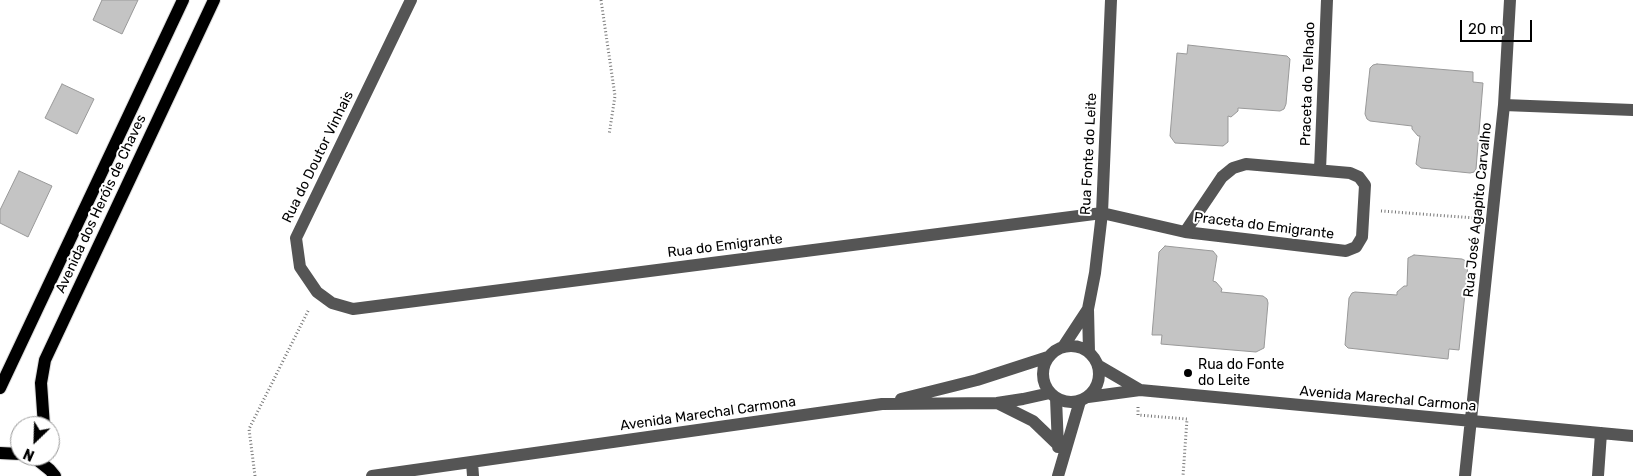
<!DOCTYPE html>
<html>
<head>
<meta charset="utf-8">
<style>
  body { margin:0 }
  #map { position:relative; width:1633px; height:476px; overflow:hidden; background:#fff; font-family:Rubik,sans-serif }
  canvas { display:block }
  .north { position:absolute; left:10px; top:416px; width:50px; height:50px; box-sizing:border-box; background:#fff; border:1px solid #999; border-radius:50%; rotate:204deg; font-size:14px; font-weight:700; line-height:20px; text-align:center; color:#000 }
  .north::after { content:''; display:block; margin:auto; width:18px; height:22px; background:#000; clip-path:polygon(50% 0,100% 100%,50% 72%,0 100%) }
  .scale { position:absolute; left:1460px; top:20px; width:72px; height:22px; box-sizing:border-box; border:2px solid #000; border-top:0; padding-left:6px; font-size:15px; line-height:18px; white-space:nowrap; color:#000; -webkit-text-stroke:4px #fff; paint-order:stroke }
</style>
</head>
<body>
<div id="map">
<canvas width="1633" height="476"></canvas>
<div class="north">N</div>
<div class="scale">20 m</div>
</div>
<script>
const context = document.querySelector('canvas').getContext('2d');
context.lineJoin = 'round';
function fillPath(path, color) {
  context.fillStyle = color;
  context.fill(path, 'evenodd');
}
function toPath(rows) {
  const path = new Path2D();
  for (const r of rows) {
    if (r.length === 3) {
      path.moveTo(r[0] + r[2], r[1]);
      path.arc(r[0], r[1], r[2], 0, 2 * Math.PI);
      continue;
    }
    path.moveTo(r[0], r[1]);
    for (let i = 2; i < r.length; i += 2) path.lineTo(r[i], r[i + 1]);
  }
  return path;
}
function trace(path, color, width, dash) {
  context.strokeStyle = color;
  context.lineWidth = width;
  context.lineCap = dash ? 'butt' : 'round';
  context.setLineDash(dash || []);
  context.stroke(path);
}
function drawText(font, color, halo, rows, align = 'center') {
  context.font = font + ' Rubik,sans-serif';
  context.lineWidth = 4;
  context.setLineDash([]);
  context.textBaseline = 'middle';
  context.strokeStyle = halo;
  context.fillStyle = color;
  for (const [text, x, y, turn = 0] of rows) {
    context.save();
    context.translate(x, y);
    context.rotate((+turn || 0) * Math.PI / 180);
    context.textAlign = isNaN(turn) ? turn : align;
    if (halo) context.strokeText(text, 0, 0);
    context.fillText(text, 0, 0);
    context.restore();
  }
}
const building = toPath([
  [102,0,138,0,122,34,93,20,102,0],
  [1188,45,1287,56,1290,59,1286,104,1284,109,1280,111,1238,108,1238,111,1231,117,1228,116,1228,142,1223,146,1175,143,1170,136,1177,53,1187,54,1188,45],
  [1377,64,1473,72,1473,82,1483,83,1476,169,1474,172,1470,173,1421,168,1416,164,1420,136,1418,136,1412,129,1412,126,1370,121,1367,119,1365,114,1370,68,1373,65,1377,64],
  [62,84,94,99,77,134,45,118,62,84],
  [19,171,52,186,28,237,0,223,0,210,19,171],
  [1165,246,1213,251,1217,256,1213,281,1216,282,1222,289,1221,292,1263,296,1267,299,1268,303,1264,348,1256,352,1161,344,1162,335,1152,335,1159,252,1165,246],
  [1414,255,1462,259,1466,261,1468,265,1459,350,1449,349,1448,359,1348,348,1345,345,1349,298,1352,293,1355,292,1397,295,1397,292,1404,286,1407,286,1408,258,1414,255]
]);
const path = toPath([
  [601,0,615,96,609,135],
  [1381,211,1475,218],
  [1138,407,1138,415,1187,419,1183,476],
  [255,476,249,429,309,309]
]);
const minor = toPath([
  [411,0,296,238,300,267,317,292,332,303,353,309,1102,213,1185,232,1346,251,1356,247,1362,237,1365,185,1359,177,1350,173,1246,164,1233,168,1222,177,1185,232],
  [1504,105,1633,110],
  [1320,170,1327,0],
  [1071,374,28],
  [1063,347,1088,309],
  [1089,352,1088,309,1095,273,1102,213,1111,0],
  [1099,366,1140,390],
  [1088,397,1140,390,1633,436],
  [1056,398,1058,447],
  [901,399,977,380,1048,357],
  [997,403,1033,421,1058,445],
  [472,462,473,476],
  [372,476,882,404,997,403,1023,399,1050,393],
  [1058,476,1080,401],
  [1465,476,1504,105,1510,0],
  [1598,476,1601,433]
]);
const major = toPath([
  [0,388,183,0],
  [44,426,41,383,45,360,214,0],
  [0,453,20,454],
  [26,456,35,458,50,470,55,476]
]);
const markers = [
  [1188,373,5,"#000"]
];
const streetNames = [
  ["Praceta do Telhado",1308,84,-88],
  ["Rua Fonte do Leite",1089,154,-87],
  ["Rua do Doutor Vinhais",318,157,-64],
  ["Avenida dos Heróis de Chaves",101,204,-65],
  ["Rua José Agapito Carvalho",1478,210,-84],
  ["Praceta do Emigrante",1264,226,7],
  ["Rua do Emigrante",725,246,-7],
  ["Avenida Marechal Carmona",1388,399,5],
  ["Avenida Marechal Carmona",708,414,-8]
];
const poiNames = [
  ["Rua do Fonte",1198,365],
  ["do Leite",1198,381]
];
fillPath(building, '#c4c4c4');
trace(building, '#999', 1);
trace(major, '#dbdbdb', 14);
trace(path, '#777', 3, [1, 2.5]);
trace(minor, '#555', 12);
trace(major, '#000', 12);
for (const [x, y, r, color] of markers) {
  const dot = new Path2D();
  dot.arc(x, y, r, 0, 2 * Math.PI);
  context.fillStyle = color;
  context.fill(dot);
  trace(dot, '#fff', 2);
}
drawText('14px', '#000', '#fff', streetNames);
drawText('14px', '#000', '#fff', poiNames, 'left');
</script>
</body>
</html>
